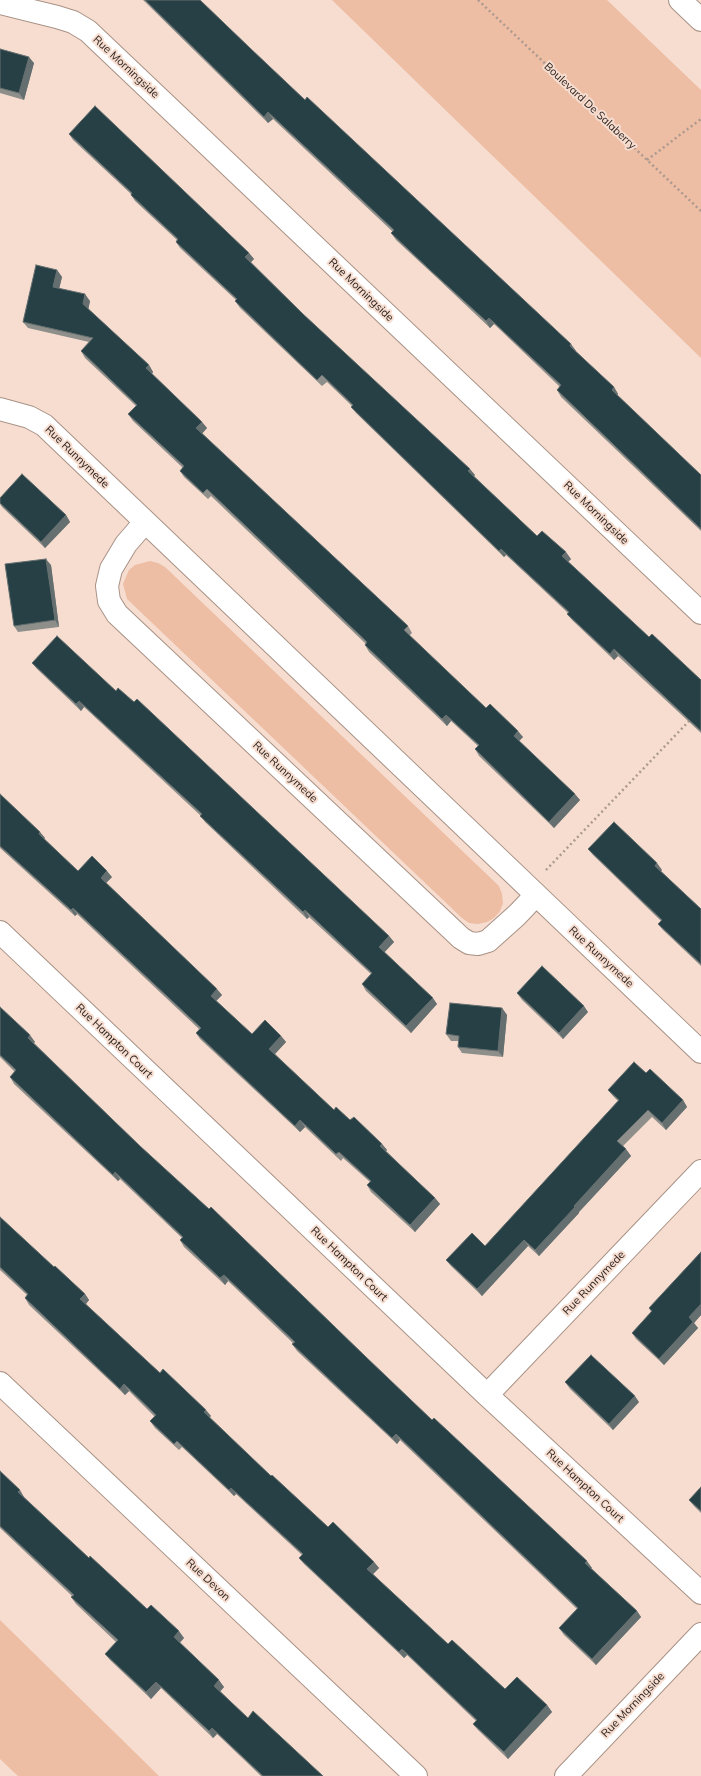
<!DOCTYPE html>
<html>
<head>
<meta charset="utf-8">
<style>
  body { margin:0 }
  canvas { display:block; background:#f6ddd0 }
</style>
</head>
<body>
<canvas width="701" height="1776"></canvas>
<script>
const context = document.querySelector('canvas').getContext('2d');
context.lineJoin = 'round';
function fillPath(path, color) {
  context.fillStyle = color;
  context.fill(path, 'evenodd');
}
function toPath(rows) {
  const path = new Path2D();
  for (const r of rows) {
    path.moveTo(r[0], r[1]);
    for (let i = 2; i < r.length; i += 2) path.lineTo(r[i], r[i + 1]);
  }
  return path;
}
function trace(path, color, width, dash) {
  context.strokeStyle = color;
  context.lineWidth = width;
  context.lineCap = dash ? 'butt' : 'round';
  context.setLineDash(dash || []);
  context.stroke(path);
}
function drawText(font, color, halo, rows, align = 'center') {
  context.font = font + ' Mulish,sans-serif';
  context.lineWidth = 4;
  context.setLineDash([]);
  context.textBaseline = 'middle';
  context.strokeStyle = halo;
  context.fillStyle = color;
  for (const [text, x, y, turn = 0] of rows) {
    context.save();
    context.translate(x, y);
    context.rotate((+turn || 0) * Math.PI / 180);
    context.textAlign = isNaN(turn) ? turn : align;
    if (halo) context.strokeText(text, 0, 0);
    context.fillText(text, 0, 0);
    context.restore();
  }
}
const green = toPath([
  [332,0,607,0,701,90,701,358],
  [150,561,158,563,165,567,499,886,502,894,503,903,500,911,494,918,487,922,478,924,469,923,462,918,127,599,123,584,129,570,135,565],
  [0,1620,159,1776,18,1776,0,1759]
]);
const path = toPath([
  [478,0,701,211],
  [647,160,701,119],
  [546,870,691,719]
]);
const street = toPath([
  [0,3,57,17,73,22,88,31,701,613],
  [0,409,29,417,44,425,701,1052],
  [145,522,126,544,111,569,107,586,109,601,117,614,461,938,469,943,478,944,488,941,517,915,536,895],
  [0,932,487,1395,701,1593],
  [0,1383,416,1776],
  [487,1395,701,1171],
  [566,1776,701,1634]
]);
const secondary = toPath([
  [680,0,701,20]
]);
const wall = toPath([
  [143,0,200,0,250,48,305,100,576,351,575,351,614,387,618,394,617,395,701,475,701,531,561,397,557,390,560,387,494,324,490,328,435,276,396,240,391,233,393,232,273,119,268,123],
  [0,49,34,63,24,100,0,93],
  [69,134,249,253,254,259,251,262,303,314,475,475,474,476,537,536,571,559,568,562,649,637,701,680,701,733,618,656,614,660,572,620,567,614,568,613,506,555,504,557,356,413,351,407,352,406,327,382,322,386,240,308,235,301,236,300,180,248,176,242,177,240,135,201,131,195,131,194,73,140],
  [57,270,62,277,59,288,90,301,88,309,149,365,153,372,152,374,202,422,207,428,202,433,408,626,412,633,409,636,486,708,523,737,519,741,580,800,554,828,479,756,475,749,478,746,451,721,447,726,369,652,365,645,366,644,211,496,208,499,184,477,180,471,183,468,133,421,128,414,136,406,85,358,81,351,89,342,28,328,23,322],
  [0,498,66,515,70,522,45,548,2,507,0,504],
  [51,565,59,627,18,632,14,626],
  [32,663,116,691,389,936,394,942,384,952,437,1004,411,1033,366,991,362,984,371,974,309,917,307,919,205,822,201,816,84,707,81,711,37,669],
  [0,794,45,838,44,839,78,871,112,877,106,883,222,995,216,1001,252,1034,281,1036,286,1042,275,1054,334,1110,350,1120,382,1144,387,1150,386,1151,435,1198,440,1204,415,1232,371,1192,367,1185,370,1182,343,1158,341,1161,305,1127,300,1132,200,1039,196,1033,199,1029,77,914,75,916,0,848],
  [588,849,662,870,661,871,701,909,701,966,663,930,658,924,661,921,593,855],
  [517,993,588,1012,563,1039,522,1000],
  [0,1007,35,1042,34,1043,140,1146,432,1420,592,1568,591,1568,637,1611,641,1617,596,1665,564,1635,559,1628,577,1609,400,1440,397,1444,297,1351,292,1344,293,1343,228,1281,225,1285,184,1247,180,1240,182,1238,120,1179,118,1181,14,1084,10,1077,15,1072,0,1057],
  [502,1008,507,1015,503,1057,462,1053,458,1047,459,1041,451,1041,446,1034],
  [646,1073,683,1100,687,1107,666,1130,652,1117,623,1146,631,1156,579,1212,579,1213,539,1256,528,1246,482,1296,451,1266,446,1260,485,1246,618,1101,613,1096,608,1090],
  [0,1217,54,1267,85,1294,89,1300,86,1304,160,1373,211,1416,209,1418,271,1476,328,1527,374,1562,379,1568,373,1574,448,1644,505,1689,547,1705,552,1712,508,1759,478,1730,473,1724,476,1721,407,1655,404,1658,304,1564,299,1558,302,1555,236,1494,234,1496,182,1447,179,1450,155,1428,150,1421,155,1417,129,1391,125,1395,29,1305,25,1298,27,1295,0,1270],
  [701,1252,701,1315,694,1323,698,1328,664,1365,636,1339,632,1333,651,1312,649,1308],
  [565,1382,639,1402,613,1430,570,1389],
  [0,1471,24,1497,89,1558,147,1609,184,1638,180,1643,224,1687,220,1691,248,1718,323,1776,261,1776,217,1734,213,1738,161,1688,151,1699,110,1660,105,1654,116,1642,76,1604,71,1597,72,1596,0,1528],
  [701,1487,701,1513,694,1506,689,1500]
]);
const shadedWall = toPath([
  [29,57,34,63,24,100,19,93],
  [268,112,273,119,268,123,264,117],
  [249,253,254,259,250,263,245,257],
  [57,270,62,277,58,294,53,287],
  [85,294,90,301,88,311,83,304],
  [489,318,494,324,490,328,486,321],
  [571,344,576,351,574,353,570,346],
  [149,365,153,372,151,375,146,368],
  [614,387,618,394,616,396,612,390],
  [202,422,207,428,201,435,196,428],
  [470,469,475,475,473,477,468,471],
  [66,515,70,522,45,548,41,542],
  [501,549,506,555,504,557,499,551],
  [566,552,571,559,567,563,562,556],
  [46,559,51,565,59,627,55,620],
  [614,649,618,656,614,660,610,654],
  [79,701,84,707,81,711,76,704],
  [446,715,451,721,447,726,442,719],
  [518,731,523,737,518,742,514,736],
  [575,794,580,800,554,828,549,822],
  [40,832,45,838,43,840,39,834],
  [657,863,662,870,660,872,655,866],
  [107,871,112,877,105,884,101,878],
  [73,908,77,914,75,916,71,910],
  [305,910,309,917,307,919,303,912],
  [389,936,394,942,383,954,379,947],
  [217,989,222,995,215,1002,211,996],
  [433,998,437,1004,411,1033,406,1026],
  [584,1006,588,1012,563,1039,559,1033],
  [502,1008,507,1015,503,1057,498,1051],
  [30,1035,35,1042,32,1044,28,1038],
  [281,1036,286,1042,274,1055,269,1049],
  [683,1100,687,1107,666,1130,662,1123],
  [300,1120,305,1127,300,1132,295,1126],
  [382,1144,387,1150,385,1152,380,1146],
  [626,1149,631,1156,579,1212,579,1213,539,1256,535,1250,574,1206],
  [115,1172,120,1179,118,1181,113,1175],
  [435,1198,440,1204,415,1232,410,1225],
  [524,1240,528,1246,482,1296,477,1289],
  [224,1275,228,1281,225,1285,220,1278],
  [85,1294,89,1300,85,1305,80,1299],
  [701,1304,701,1315,694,1323,698,1328,664,1365,659,1359,689,1317],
  [124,1384,129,1391,125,1395,120,1389],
  [635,1396,639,1402,613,1430,609,1424],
  [206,1410,211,1416,208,1419,204,1412],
  [396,1434,400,1440,397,1444,392,1438],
  [231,1488,236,1494,234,1496,229,1490],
  [20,1490,24,1497,23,1498,18,1492],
  [587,1561,592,1568,590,1569,585,1563],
  [374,1562,379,1568,372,1575,367,1569],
  [637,1611,641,1617,596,1665,592,1659],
  [179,1631,184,1638,178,1644,174,1637],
  [402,1649,407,1655,404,1658,399,1652],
  [219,1680,224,1687,219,1693,214,1686],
  [156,1682,161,1688,151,1699,146,1692],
  [547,1705,552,1712,508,1759,504,1752],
  [212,1728,217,1734,213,1738,209,1731]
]);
const building = toPath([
  [145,0,200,0,250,48,305,100,307,97,571,344,570,346,614,387,612,390,701,475,701,529,557,390,561,385,489,318,486,321,430,270,391,233,394,230,268,112,264,117,145,0],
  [0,49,29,57,19,93,0,88,0,49],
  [95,106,249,253,245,257,303,314,470,469,468,471,537,536,542,531,566,552,562,556,649,637,652,634,701,680,701,731,614,649,610,654,567,614,569,612,501,549,499,551,351,407,353,405,322,375,317,380,235,301,237,299,176,242,178,239,131,195,132,193,69,134,95,106],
  [36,265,57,270,53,287,85,294,83,304,149,365,146,368,202,422,196,428,408,626,404,630,486,708,490,704,518,731,514,736,575,794,549,822,475,749,479,745,446,715,442,719,365,645,367,642,207,489,203,493,180,471,184,466,128,414,137,405,81,351,93,338,23,322,36,265],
  [22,474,66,515,41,542,0,503,0,498,22,474],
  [46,559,55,620,14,626,5,564,46,559],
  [57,636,116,691,118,688,134,702,137,699,389,936,379,947,433,998,406,1026,362,984,372,973,305,910,303,912,200,816,202,814,79,701,76,704,32,663,57,636],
  [0,794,40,832,39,834,78,871,92,856,107,871,101,878,217,989,211,996,252,1034,265,1020,281,1036,269,1049,334,1110,336,1107,350,1120,354,1117,382,1144,380,1146,435,1198,410,1225,367,1185,371,1181,339,1152,336,1154,300,1120,295,1126,196,1033,201,1028,73,908,71,910,0,846,0,794],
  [614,822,657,863,655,866,701,909,701,964,658,924,662,920,588,849,614,822],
  [542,966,584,1006,559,1033,517,993,542,966],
  [450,1003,502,1008,498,1051,458,1047,459,1036,446,1034,450,1003],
  [0,1007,30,1035,28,1038,140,1146,209,1209,211,1207,365,1356,432,1420,434,1418,587,1561,585,1563,637,1611,592,1659,559,1628,578,1608,396,1434,392,1438,292,1344,295,1342,224,1275,220,1278,180,1240,183,1237,115,1172,113,1175,10,1077,16,1070,0,1055,0,1007],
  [634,1062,646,1073,650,1069,683,1100,662,1123,648,1110,617,1141,626,1149,574,1206,575,1207,535,1250,524,1240,477,1289,446,1260,472,1233,485,1246,619,1100,608,1090,634,1062],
  [0,1217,54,1267,55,1266,85,1294,80,1299,160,1373,163,1369,206,1410,204,1412,271,1476,272,1475,328,1527,333,1522,374,1562,367,1569,448,1644,452,1640,505,1689,517,1677,547,1705,504,1752,473,1724,477,1720,402,1649,399,1652,299,1558,303,1554,231,1488,229,1490,177,1441,174,1444,150,1421,156,1415,124,1384,120,1389,25,1298,28,1294,0,1267,0,1217],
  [701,1252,701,1304,689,1317,693,1322,659,1359,632,1333,652,1311,649,1308,701,1252],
  [591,1355,635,1396,609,1424,565,1382,591,1355],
  [0,1471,20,1490,18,1492,89,1558,90,1556,147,1609,151,1605,179,1631,174,1637,219,1680,214,1686,248,1718,253,1711,323,1776,263,1776,212,1728,209,1731,156,1682,146,1692,105,1654,118,1640,71,1597,74,1595,0,1526,0,1471],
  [701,1487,701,1511,689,1500,701,1487]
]);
const streetNames = [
  ["Rue Morningside",126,67,43],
  ["Boulevard De Salaberry",590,106,43],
  ["Rue Morningside",361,290,44],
  ["Rue Runnymede",77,457,44],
  ["Rue Morningside",596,513,44],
  ["Rue Runnymede",285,772,43],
  ["Rue Runnymede",601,957,43],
  ["Rue Hampton Court",114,1041,44],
  ["Rue Hampton Court",349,1264,44],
  ["Rue Runnymede",594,1283,-46],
  ["Rue Hampton Court",585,1486,43],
  ["Rue Devon",208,1580,43],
  ["Rue Morningside",633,1705,-46]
];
fillPath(green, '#edbda4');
trace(street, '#a89286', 24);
trace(secondary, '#a89286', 24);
trace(path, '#ac998f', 2.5, [2, 3]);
trace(street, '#fff', 22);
trace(secondary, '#fff', 22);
fillPath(wall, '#8e8e8a');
fillPath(shadedWall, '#656f6f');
fillPath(building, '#274045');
trace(building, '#656f6f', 1);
drawText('11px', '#2b221e', '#f6ddd0', streetNames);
</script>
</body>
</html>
